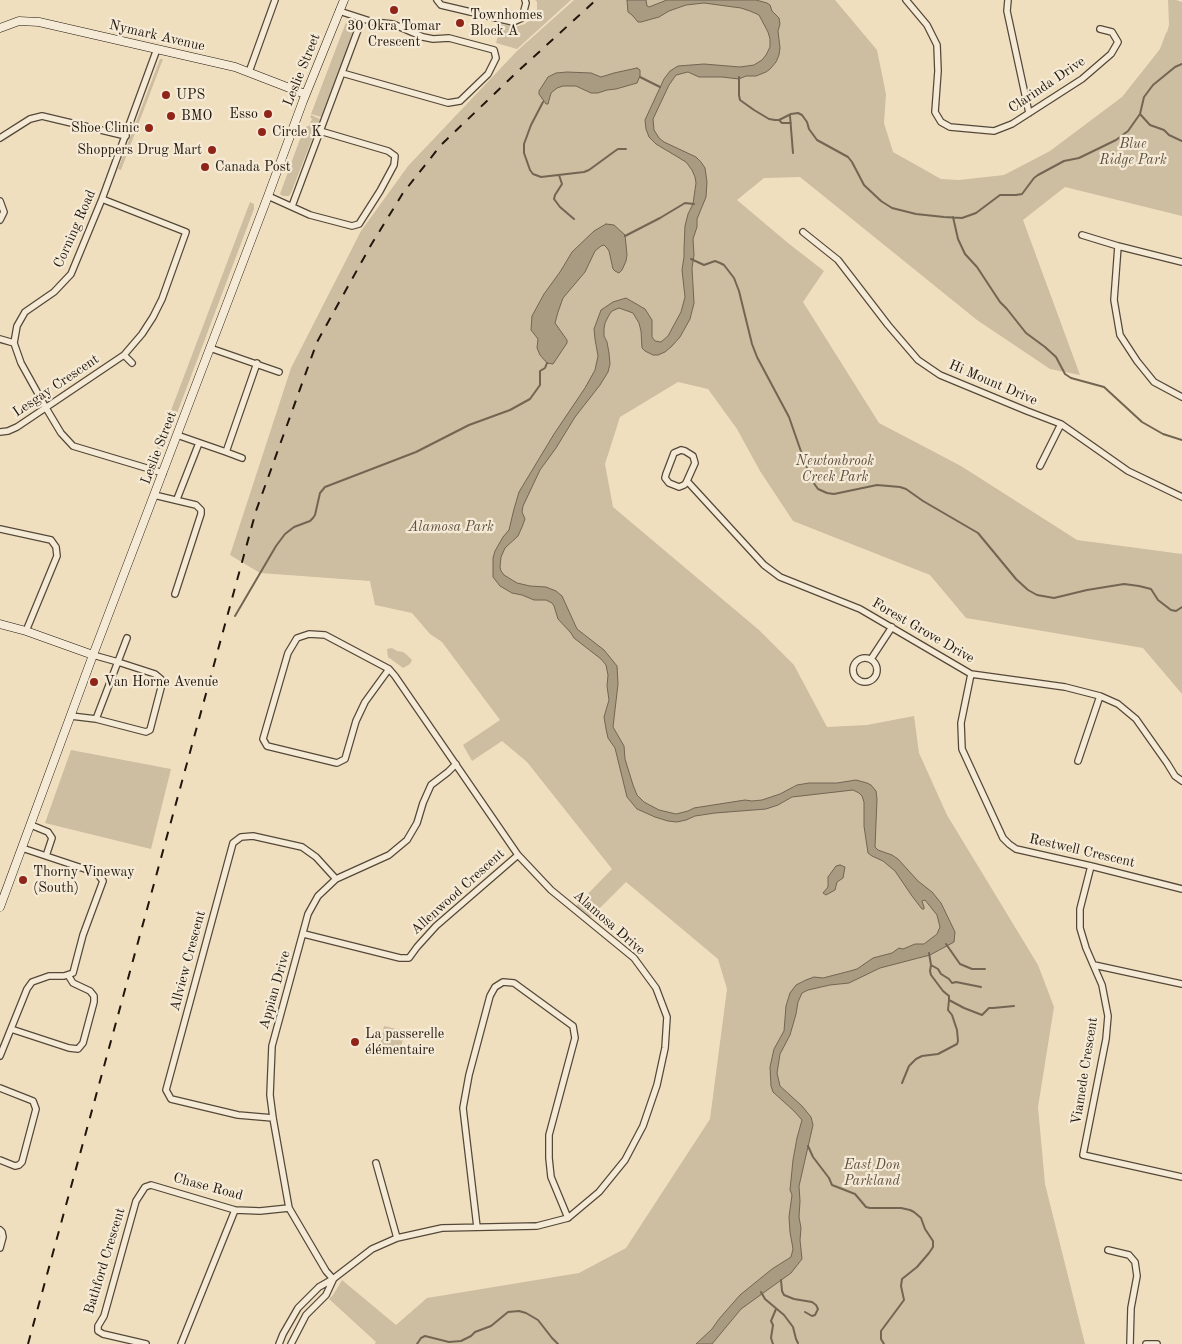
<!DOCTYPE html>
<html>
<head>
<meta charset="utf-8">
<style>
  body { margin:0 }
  canvas { display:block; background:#f0dfbf }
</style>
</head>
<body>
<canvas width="1182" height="1344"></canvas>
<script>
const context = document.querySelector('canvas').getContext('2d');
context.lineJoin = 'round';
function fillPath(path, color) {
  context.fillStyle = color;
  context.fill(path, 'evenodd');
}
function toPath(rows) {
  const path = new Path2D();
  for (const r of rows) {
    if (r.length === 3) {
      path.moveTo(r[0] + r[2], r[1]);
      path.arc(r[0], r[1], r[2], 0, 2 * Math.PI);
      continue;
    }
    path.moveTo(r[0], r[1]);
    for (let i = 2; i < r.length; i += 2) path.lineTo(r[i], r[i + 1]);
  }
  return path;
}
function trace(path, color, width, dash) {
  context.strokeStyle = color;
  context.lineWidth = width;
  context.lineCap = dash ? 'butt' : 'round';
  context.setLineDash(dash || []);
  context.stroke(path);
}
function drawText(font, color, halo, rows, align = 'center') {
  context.font = font + ' "Old Standard TT",serif';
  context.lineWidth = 4.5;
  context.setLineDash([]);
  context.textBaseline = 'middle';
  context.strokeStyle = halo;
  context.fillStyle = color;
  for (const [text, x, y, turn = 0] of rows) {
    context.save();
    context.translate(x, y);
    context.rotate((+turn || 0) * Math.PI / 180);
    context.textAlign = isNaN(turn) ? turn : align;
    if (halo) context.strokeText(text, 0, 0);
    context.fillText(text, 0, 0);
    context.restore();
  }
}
const green = toPath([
  [535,0,571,0,517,49,496,43,501,24,515,27,525,24,533,16,537,11,537,2],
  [574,0,835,0,877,50,886,94,884,123,893,152,941,179,959,180,1004,175,1050,151,1122,97,1160,49,1166,33,1167,32,1169,25,1168,0,1176,0,1182,2,1182,216,1065,187,1023,220,1080,375,1050,369,977,320,800,177,764,178,737,200,788,243,824,271,803,302,879,423,961,466,1077,540,1182,554,1182,694,1143,648,966,618,930,575,793,521,760,471,737,429,708,389,678,382,620,417,605,464,613,507,759,630,794,665,827,727,867,725,914,716,919,753,947,815,1038,965,1054,1007,1038,1107,1045,1184,1085,1344,375,1344,376,1342,329,1299,333,1295,342,1280,396,1325,427,1298,579,1273,626,1248,710,1119,727,989,718,959,626,882,589,919,575,907,612,869,527,762,502,741,472,761,463,745,500,720,442,642,430,634,412,613,375,605,370,581,260,573,230,555,291,368,361,231,408,166,517,51],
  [348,17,356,20,356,26,321,117,311,114],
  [160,59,163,59,121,170,118,169],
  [311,115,320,119,291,193,289,196,283,196,280,194,300,139,307,126,309,126,312,119,310,117],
  [250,202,254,204,254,209,173,424,159,451,156,450],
  [392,648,397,651,403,652,407,655,412,660,410,664,403,668,388,657,387,649],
  [71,750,171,769,151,849,45,823],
  [384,1026,405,1031,400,1051,380,1046]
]);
const water = toPath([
  [627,0,646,0,647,6,649,7,667,0,756,0,767,3,770,5,772,11,779,18,780,24,778,31,780,48,779,55,776,62,770,69,766,72,756,76,746,76,739,79,722,77,699,77,688,72,676,75,669,85,653,119,654,130,659,138,664,142,696,157,701,162,705,168,707,182,706,197,697,219,697,227,693,239,694,255,692,268,694,303,690,319,680,337,672,346,665,352,658,355,653,355,645,351,642,348,641,331,639,323,633,313,619,308,612,311,609,315,605,323,604,329,604,336,607,342,609,353,610,364,608,372,600,385,575,417,556,448,540,470,523,506,522,512,525,519,522,527,518,536,505,548,501,557,500,567,501,571,504,575,517,583,530,586,546,587,556,591,562,596,577,629,604,650,617,666,618,684,613,727,624,746,625,759,633,785,637,795,644,802,659,810,676,814,688,811,694,808,745,800,752,801,762,800,780,794,797,785,809,783,837,783,856,780,867,783,871,785,876,791,877,799,875,847,878,850,892,855,898,859,918,881,932,892,941,903,955,932,954,942,930,955,880,968,849,983,830,985,808,990,802,993,798,1002,796,1014,790,1035,780,1054,777,1073,780,1086,802,1106,811,1117,813,1125,799,1186,800,1201,799,1217,801,1228,800,1240,802,1259,791,1273,741,1309,712,1344,696,1344,712,1329,719,1319,740,1295,772,1269,791,1257,793,1249,790,1232,789,1217,792,1195,790,1190,793,1160,797,1138,802,1120,794,1111,773,1092,771,1086,770,1067,774,1049,784,1031,786,1006,790,993,796,985,806,980,814,977,823,978,850,971,857,969,873,958,892,953,899,948,903,949,915,944,924,944,937,934,940,927,937,915,925,900,922,901,924,907,924,909,922,909,912,896,895,871,883,861,872,856,868,853,864,826,864,802,862,796,859,793,853,790,792,797,778,805,766,809,715,813,695,816,686,820,677,822,668,821,655,817,637,809,627,797,615,748,608,738,606,729,604,717,609,700,607,686,608,675,606,665,601,659,574,638,571,633,558,619,554,606,552,603,546,600,534,600,522,595,512,593,500,586,493,577,493,558,495,551,503,537,509,530,514,509,519,492,554,434,585,388,595,370,598,356,595,339,594,329,601,310,613,302,626,298,645,309,652,320,652,337,655,341,661,342,668,336,681,312,685,297,682,270,684,257,684,249,685,226,688,214,693,204,696,183,695,177,692,170,686,162,656,144,649,137,646,129,645,120,664,79,670,71,678,66,704,64,740,67,754,65,762,60,766,55,770,47,770,39,768,32,759,15,750,11,741,8,704,3,686,5,669,11,659,17,641,22,638,22,632,15,628,12,627,0],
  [637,68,640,70,640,76,637,83,616,89,607,90,598,93,591,93,576,86,563,86,557,88,551,93,548,104,546,104,539,94,539,91,548,77,556,73,567,72,591,73,601,77,614,73,637,68],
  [606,224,614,225,625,235,627,255,626,261,622,270,619,273,615,271,613,269,609,251,607,248,604,245,601,246,595,251,585,272,563,298,558,312,555,323,567,340,567,343,553,364,547,363,540,355,537,348,538,339,531,330,532,316,544,294,560,272,572,252,594,231,606,224],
  [840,865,845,867,843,878,837,882,835,890,826,895,823,893,828,887,828,877,836,866,840,865]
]);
const stream = toPath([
  [640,77,660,87],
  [739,77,739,95,740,100,754,110,769,119,775,120,779,120,791,114,798,113,802,115,807,122,809,129,817,140,848,157,852,162,864,185,881,201,892,208,916,214,944,217,962,218,976,213,1000,195,1016,195,1022,194,1034,178,1038,175,1064,161,1079,158,1116,140,1128,131,1140,114,1144,97,1153,85,1175,67,1182,64],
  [543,102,531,125,524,144,524,153,530,170,533,174,541,177,584,172,589,170,615,151,618,149,626,149],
  [1140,114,1150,125,1164,130,1169,135,1182,141],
  [790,116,793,153],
  [779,120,782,123,791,123],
  [559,175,562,184,555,195,554,199,560,207,574,219],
  [953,217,958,239,965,254,977,267,1000,302,1007,309,1026,333,1045,347,1056,357,1065,374,1071,378,1104,387,1142,422,1163,434,1182,440],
  [625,236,660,218,685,203,694,204],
  [691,259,704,265,715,261,720,263,724,265,734,278,739,291,752,344,757,357,789,417,805,463,813,482,818,489,827,493,834,494,877,485,900,487,906,489,923,501,978,533,1016,579,1028,590,1037,595,1054,598,1087,590,1124,584,1139,586,1151,589,1158,600,1171,610,1176,611,1182,607],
  [235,616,276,546,285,534,294,527,310,521,313,518,315,515,320,493,325,487,416,452,469,425,510,410,530,399,540,385,540,371,545,368,547,363],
  [946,944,960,964,972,969,985,969],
  [929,953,931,965,930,971,931,975,943,991,949,996,949,1000,964,1008,982,1015,989,1008,993,1008,1014,1006],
  [931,965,938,969,941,974,949,979,952,983,956,982,981,987],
  [902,1083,909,1066,916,1059,922,1056,938,1054,957,1044,958,1041,957,1030,952,1015,948,1010,949,1000],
  [808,1146,813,1157,829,1178,832,1185,855,1194,866,1207,870,1208,901,1208,910,1210,914,1212,921,1218,925,1229,933,1241,933,1247,929,1253,917,1267,902,1279,901,1286,904,1300,881,1331,881,1339,884,1344],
  [781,1280,782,1291,784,1295,794,1299,812,1302,816,1305,818,1309,815,1315,812,1316,805,1312],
  [761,1292,765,1299,784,1315,793,1327,796,1339,798,1343],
  [417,1344,421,1338,425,1336,449,1342,461,1341,471,1336,475,1332,491,1326,508,1312,519,1311,526,1313,538,1320,552,1338,558,1344],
  [773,1344,771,1338,773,1325,771,1321,776,1309]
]);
const street = toPath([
  [437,0,441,5,513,22,522,18,526,3,525,0],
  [906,0,927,25,937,45,938,71,935,112,941,122,950,127,994,131,1012,124,1082,79,1111,54,1118,42,1112,32,1100,29],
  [1008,0,1007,11,1029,113],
  [339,11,373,22,393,24,423,37,433,39,449,38,494,50,496,58,488,74,460,101,448,103,342,73],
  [157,49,102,199,71,274,54,292,25,312,17,326,14,343,21,363,46,408,61,433,73,446,163,473],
  [249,72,275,0],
  [0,138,30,119,42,116,126,136],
  [268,196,310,215,352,226,359,224,380,191,394,165,395,156,388,151,320,131],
  [0,201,4,212,0,220],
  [292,206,362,19],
  [803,232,838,260,888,325,918,360,940,375,1027,411,1061,424,1128,471,1182,497],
  [1082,235,1118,246,1182,262],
  [1118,246,1114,300,1120,335,1137,361,1154,382,1182,397],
  [0,339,14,343],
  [210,348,279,372],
  [124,355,132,363],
  [0,432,8,431,17,427,124,355,142,334,153,317,162,299,186,232,102,199],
  [177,435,226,452,257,363],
  [681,450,685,451,693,456,695,463,686,483,684,485,679,487,669,483,665,478,666,474,674,453,681,450],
  [226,452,242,458],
  [1040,466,1061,424],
  [687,481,764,565,780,577,860,609,971,674,1065,687,1100,696,1118,704,1136,719,1167,763,1175,776,1182,781],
  [154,495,196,505,201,510,201,514,175,594],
  [177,499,199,443],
  [0,529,51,540,56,547,57,556,26,631],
  [865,670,12],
  [871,659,892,627],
  [971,674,961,723,962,749,1003,838,1009,844,1016,849,1091,866,1182,889],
  [71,716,96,719,146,732,150,730,162,684,161,679,155,674,118,662,93,655],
  [96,719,127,638],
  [1078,761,1100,696],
  [22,848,46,856],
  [1091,866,1080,909,1080,928,1086,948,1102,985,1108,1016,1106,1039,1083,1155,1182,1177],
  [304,934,400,958,409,958,417,947,436,926,518,855],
  [1094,965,1182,984],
  [11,1029,69,1048,78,1049,83,1043,94,1002,94,996,90,991,73,983,68,975],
  [0,1056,27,989,32,982,49,976,64,976,73,973,83,935,103,881,97,873,46,856,52,838,48,832,31,825],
  [0,1088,33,1101,36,1109,22,1162,19,1165,15,1166,0,1160],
  [273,1118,238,1115,171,1099,166,1090,233,843,241,837,253,836,302,847,316,857,336,879],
  [376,1163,397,1238],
  [477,1227,463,1108,469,1075,490,996,495,987,503,982,514,983,573,1026,575,1038,549,1135,549,1158,551,1177,568,1218],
  [0,1230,2,1232,3,1237,0,1248],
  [1108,1250,1129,1255,1135,1262,1137,1276,1131,1308,1130,1344],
  [333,1279,326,1271,289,1208,273,1118,270,1095,272,1046,308,914,318,896,336,879,389,855,407,840,417,823,423,803,431,785,448,772,456,764],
  [146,1344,103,1334,98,1331,98,1326,104,1316,136,1201,145,1187,151,1185,235,1210,260,1211,289,1208],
  [181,1344,235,1210],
  [279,1344,283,1334,298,1308,319,1287,333,1279,372,1249,397,1238,442,1228,537,1226,568,1218,599,1192,625,1160,643,1126,657,1085,665,1048,667,1017,656,988,634,958,551,890,518,855,395,676,389,669,325,635,309,634,297,638,288,653,263,739,267,746,337,763,345,759,356,721,365,702,389,669],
  [291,1344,306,1315,326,1295,333,1280],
  [1146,1344,1157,1344]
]);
const secondary = toPath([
  [0,28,19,21,39,22,235,67,305,94],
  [0,624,26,631,93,655],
  [0,907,93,655,268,196,303,101,344,0]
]);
const rail = toPath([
  [28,1344,256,511,317,342,371,245,403,193,441,145,516,73,596,0]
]);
const markers = [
  [394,10,5,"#8f2418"],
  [460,23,5,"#8f2418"],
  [166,95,5,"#8f2418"],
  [268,114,5,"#8f2418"],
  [171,116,5,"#8f2418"],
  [149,128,5,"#8f2418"],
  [262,132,5,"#8f2418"],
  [212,150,5,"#8f2418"],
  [205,167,5,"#8f2418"],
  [94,682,5,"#8f2418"],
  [23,880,5,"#8f2418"],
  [355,1042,5,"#8f2418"]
];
const poiNames = [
  ["Townhomes",470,15],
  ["Block A",470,31],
  ["30 Okra Tomar",394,26,"center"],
  ["Crescent",394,42,"center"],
  ["UPS",176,95],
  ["Esso",258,114,"right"],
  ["BMO",181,116],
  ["Shoe Clinic",139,128,"right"],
  ["Circle K",272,132],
  ["Shoppers Drug Mart",202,150,"right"],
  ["Canada Post",215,167],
  ["Van Horne Avenue",104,682],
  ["Thorny Vineway",33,872],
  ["(South)",33,888],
  ["La passerelle",365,1034],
  ["élémentaire",365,1050]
];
const streetNames = [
  ["Nymark Avenue",157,36,13],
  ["Leslie Street",302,70,-68],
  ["Clarinda Drive",1047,85,-34],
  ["Corning Road",75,229,-66],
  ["Hi Mount Drive",993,383,23],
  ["Lesgay Crescent",56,386,-34],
  ["Leslie Street",159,448,-69],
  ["Forest Grove Drive",923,631,30],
  ["Restwell Crescent",1082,851,13],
  ["Allenwood Crescent",458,892,-42],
  ["Alamosa Drive",609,923,41],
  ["Allview Crescent",188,961,-75],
  ["Appian Drive",275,990,-74],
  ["Viamede Crescent",1085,1071,-81],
  ["Chase Road",208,1187,15],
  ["Bathford Crescent",105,1261,-73]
];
const parkNames = [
  ["Blue",1133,144],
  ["Ridge Park",1133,160],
  ["Newtonbrook",835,461],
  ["Creek Park",835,477],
  ["Alamosa Park",451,527],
  ["East Don",872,1165],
  ["Parkland",872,1181]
];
fillPath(green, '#cdbda1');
fillPath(water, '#a99b82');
trace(water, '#726653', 1);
trace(stream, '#726653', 2);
trace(street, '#544839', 8);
trace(secondary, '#20160c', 9);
trace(street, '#f5ead5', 5.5);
trace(secondary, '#f5ead5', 8);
trace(rail, '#20160c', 2, [9, 9]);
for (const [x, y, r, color] of markers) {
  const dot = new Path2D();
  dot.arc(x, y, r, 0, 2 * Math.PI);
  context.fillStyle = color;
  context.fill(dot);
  trace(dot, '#f5ead5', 2);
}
drawText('14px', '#20160c', '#f5ead5', poiNames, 'left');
drawText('14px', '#20160c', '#f5ead5', streetNames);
drawText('italic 14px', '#5d5040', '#f5ead5', parkNames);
</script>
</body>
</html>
